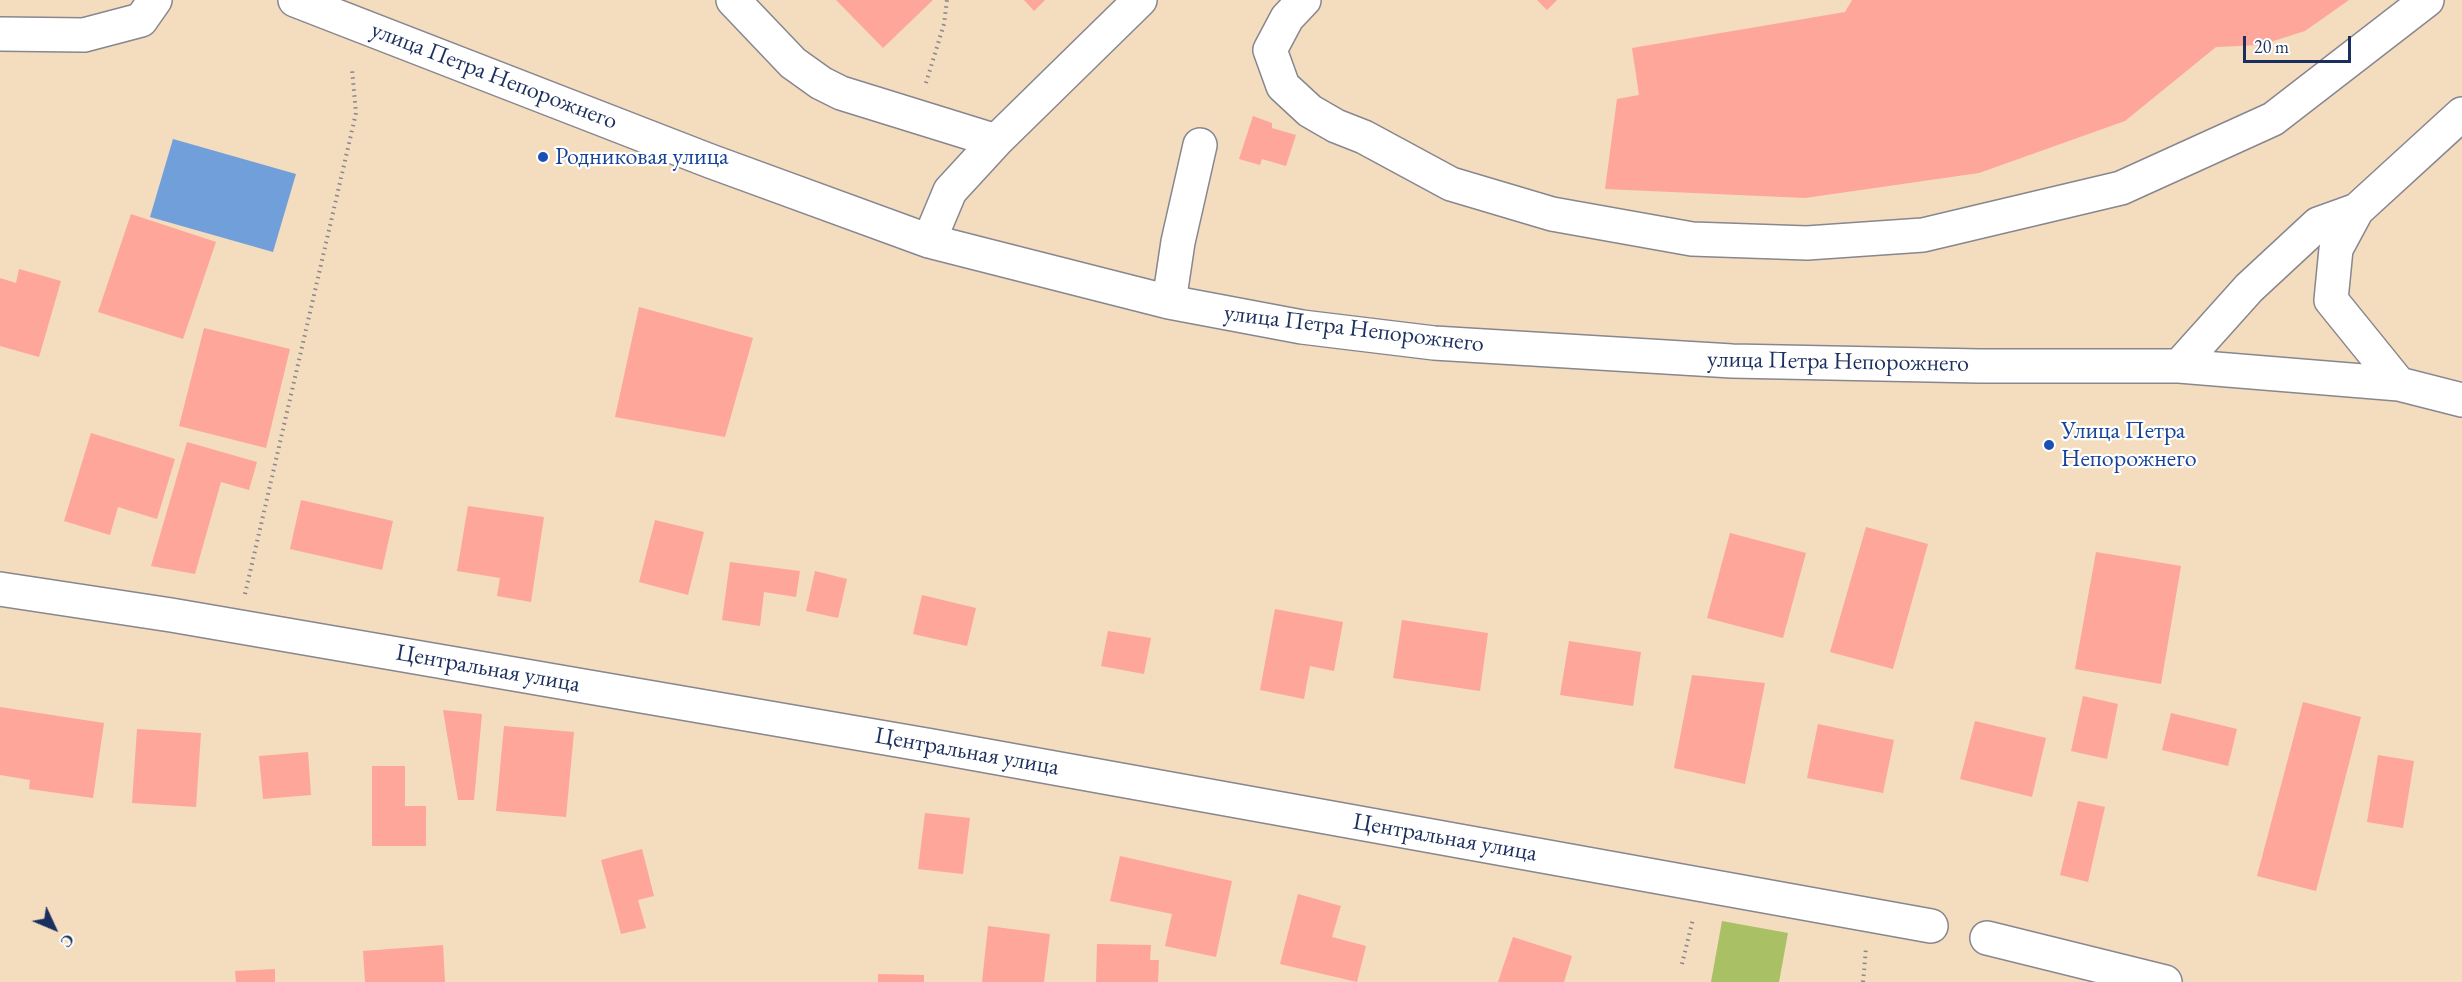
<!DOCTYPE html>
<html>
<head>
<meta charset="utf-8">
<style>
  body { margin:0 }
  #map { position:relative; width:2462px; height:982px; overflow:hidden; background:#f4dcbe; font-family:"EB Garamond",serif }
  canvas { display:block }
  .north { position:absolute; left:24px; top:898px; width:60px; height:60px; -webkit-text-stroke:4px #fff; paint-order:stroke; rotate:134deg; font-size:16px; font-weight:700; line-height:24px; text-align:center; color:#1b2f5e }
  .north::after { content:''; display:block; margin:auto; width:21px; height:27px; background:#1b2f5e; clip-path:polygon(50% 0,100% 100%,50% 72%,0 100%) }
  .scale { position:absolute; left:2243px; top:36px; width:108px; height:27px; box-sizing:border-box; border:3px solid #1b2f5e; border-top:0; padding-left:8px; font-size:18px; line-height:21px; white-space:nowrap; color:#1b2f5e; -webkit-text-stroke:4px #fff; paint-order:stroke }
</style>
</head>
<body>
<div id="map">
<canvas width="2462" height="982"></canvas>
<div class="north">С</div>
<div class="scale">20 m</div>
</div>
<script>
const context = document.querySelector('canvas').getContext('2d');
context.lineJoin = 'round';
function fillPath(path, color) {
  context.fillStyle = color;
  context.fill(path, 'evenodd');
}
function toPath(rows) {
  const path = new Path2D();
  for (const r of rows) {
    path.moveTo(r[0], r[1]);
    for (let i = 2; i < r.length; i += 2) path.lineTo(r[i], r[i + 1]);
  }
  return path;
}
function trace(path, color, width, dash) {
  context.strokeStyle = color;
  context.lineWidth = width;
  context.lineCap = dash ? 'butt' : 'round';
  context.setLineDash(dash || []);
  context.stroke(path);
}
function drawText(font, color, halo, rows, align = 'center') {
  context.font = font + ' "EB Garamond",serif';
  context.lineWidth = 4.5;
  context.setLineDash([]);
  context.textBaseline = 'middle';
  context.strokeStyle = halo;
  context.fillStyle = color;
  for (const [text, x, y, turn = 0] of rows) {
    context.save();
    context.translate(x, y);
    context.rotate((+turn || 0) * Math.PI / 180);
    context.textAlign = isNaN(turn) ? turn : align;
    if (halo) context.strokeText(text, 0, 0);
    context.fillText(text, 0, 0);
    context.restore();
  }
}
const green = toPath([
  [1722,921,1788,933,1779,982,1711,982]
]);
const water = toPath([
  [173,139,296,174,273,252,150,217]
]);
const building = toPath([
  [836,0,933,0,883,48],
  [1024,0,1045,0,1034,11],
  [1537,0,1557,0,1547,10],
  [1852,0,2349,0,2305,31,2261,45,2216,47,2125,121,1979,173,1805,198,1605,189,1617,99,1639,95,1632,48,1845,12],
  [1253,116,1272,123,1272,128,1296,135,1286,166,1262,159,1260,165,1239,159],
  [131,214,216,242,183,339,98,312],
  [19,269,61,281,39,357,0,346,0,278,16,283],
  [639,307,753,338,725,437,615,417],
  [204,328,290,349,266,448,179,426],
  [91,433,175,459,157,519,118,507,110,535,64,521],
  [187,442,257,462,249,490,221,482,195,574,151,566],
  [301,500,393,521,382,570,290,549],
  [468,506,544,517,531,602,497,596,500,578,457,571],
  [655,520,704,532,688,595,639,582],
  [1866,527,1928,544,1893,669,1830,652],
  [1730,533,1806,553,1783,638,1707,618],
  [2096,552,2181,566,2161,684,2075,669],
  [730,562,800,571,796,597,764,592,760,626,722,620],
  [815,571,847,579,838,618,806,611],
  [922,595,976,608,967,646,913,634],
  [1275,609,1343,622,1334,671,1310,666,1304,699,1260,690],
  [1402,620,1488,633,1480,691,1393,678],
  [1108,631,1151,638,1144,674,1101,666],
  [1569,641,1641,652,1633,706,1560,695],
  [1692,675,1765,683,1745,784,1674,768],
  [2083,696,2118,704,2107,759,2071,751],
  [2303,702,2361,717,2316,891,2257,876],
  [0,707,104,723,93,798,29,789,30,780,0,775],
  [443,710,482,714,474,800,458,800],
  [2171,713,2237,729,2228,766,2162,750],
  [1975,721,2046,738,2032,797,1960,779],
  [1818,724,1894,740,1883,793,1807,778],
  [504,726,574,732,566,817,496,811],
  [137,729,201,733,196,807,132,803],
  [308,752,311,795,263,799,259,756],
  [2378,755,2414,761,2403,828,2367,822],
  [372,766,405,766,405,806,426,806,426,846,372,846],
  [2078,801,2105,807,2088,882,2060,875],
  [925,813,970,818,963,874,918,869],
  [642,849,654,896,638,900,646,928,621,934,601,860],
  [1120,856,1232,881,1216,957,1165,946,1172,914,1110,901],
  [1298,894,1341,906,1332,937,1366,946,1357,982,1280,964],
  [988,926,1050,934,1044,982,982,982],
  [1513,937,1572,956,1564,982,1498,982],
  [1097,944,1151,945,1150,960,1159,960,1158,982,1096,982],
  [443,945,445,982,365,982,363,951],
  [275,969,275,982,236,982,235,971],
  [878,974,924,975,924,982,878,982]
]);
const path = toPath([
  [926,83,944,24,947,0],
  [245,594,356,113,352,69],
  [1682,964,1693,919],
  [1863,982,1866,948]
]);
const minor = toPath([
  [295,0,710,161,929,241,1169,302,1302,327,1434,343,1732,361,1979,366,2179,366,2399,384,2462,400],
  [733,0,793,63,821,83,841,93,996,141],
  [1304,0,1287,18,1270,50,1283,86,1310,111,1336,126,1364,137,1451,184,1552,214,1692,239,1807,243,1923,235,2121,188,2273,119,2427,0],
  [929,241,950,191,996,141,1140,0],
  [1169,302,1178,242,1200,145],
  [2179,366,2249,288,2318,224,2357,210],
  [2399,384,2331,300,2336,249,2357,210,2462,114],
  [0,589,171,615,932,746,1931,926],
  [1987,938,2165,982]
]);
const major = toPath([
  [0,34,84,35,141,20,155,0]
]);
const markers = [
  [543,157,6,"#1a4fb4"],
  [2049,445,6,"#1a4fb4"]
];
const streetNames = [
  ["улица Петра Непорожнего",494,76,21],
  ["улица Петра Непорожнего",1354,329,7],
  ["улица Петра Непорожнего",1838,362,1],
  ["Центральная улица",488,669,10],
  ["Центральная улица",967,752,10],
  ["Центральная улица",1445,838,10]
];
const transitNames = [
  ["Родниковая улица",555,157],
  ["Улица Петра",2061,431],
  ["Непорожнего",2061,459]
];
fillPath(green, '#aac064');
fillPath(water, '#719fda');
fillPath(building, '#fea699');
trace(minor, '#88868e', 36);
trace(major, '#88868e', 36);
trace(path, '#88868e', 4, [1.5, 4.5]);
trace(minor, '#fff', 33);
trace(major, '#fff', 33);
for (const [x, y, r, color] of markers) {
  const dot = new Path2D();
  dot.arc(x, y, r, 0, 2 * Math.PI);
  context.fillStyle = color;
  context.fill(dot);
  trace(dot, '#fff', 2);
}
drawText('24px', '#1b2f5e', '#fff', streetNames);
drawText('24px', '#164399', '#fff', transitNames, 'left');
</script>
</body>
</html>
